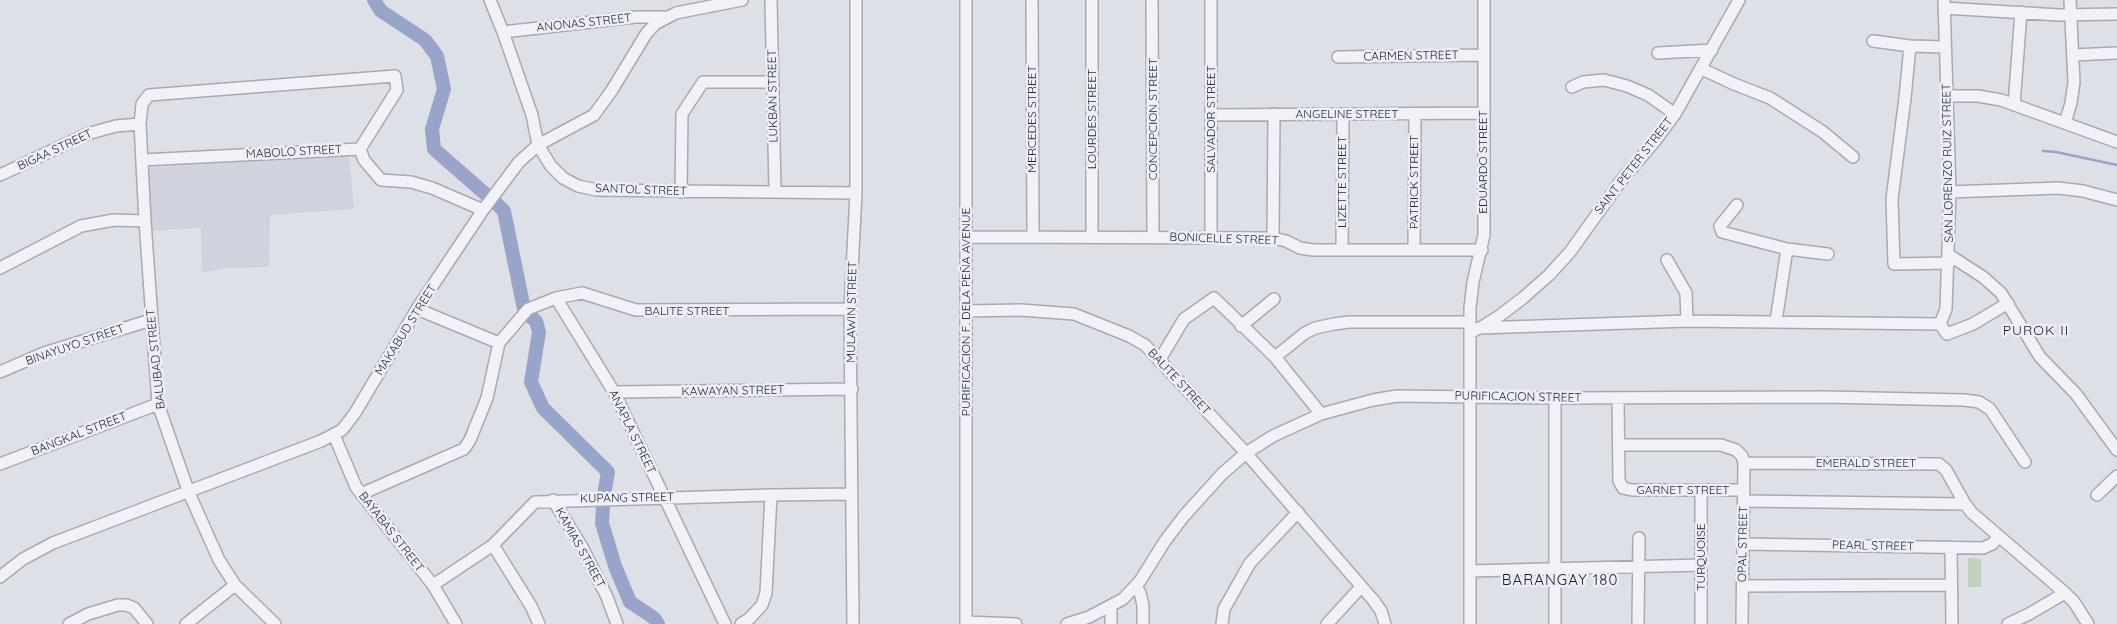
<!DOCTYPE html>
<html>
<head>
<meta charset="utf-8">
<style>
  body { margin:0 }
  canvas { display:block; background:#dee0e8 }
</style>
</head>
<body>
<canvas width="2117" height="624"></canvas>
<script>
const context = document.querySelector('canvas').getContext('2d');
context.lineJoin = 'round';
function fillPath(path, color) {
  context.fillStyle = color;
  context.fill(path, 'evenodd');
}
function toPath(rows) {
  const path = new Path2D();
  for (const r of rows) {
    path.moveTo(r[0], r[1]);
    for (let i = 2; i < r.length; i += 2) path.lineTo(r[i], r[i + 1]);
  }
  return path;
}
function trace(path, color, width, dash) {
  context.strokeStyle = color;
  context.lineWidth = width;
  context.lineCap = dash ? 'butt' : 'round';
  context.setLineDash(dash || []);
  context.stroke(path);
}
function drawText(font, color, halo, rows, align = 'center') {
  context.font = font + ' Quicksand,sans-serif';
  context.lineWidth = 5;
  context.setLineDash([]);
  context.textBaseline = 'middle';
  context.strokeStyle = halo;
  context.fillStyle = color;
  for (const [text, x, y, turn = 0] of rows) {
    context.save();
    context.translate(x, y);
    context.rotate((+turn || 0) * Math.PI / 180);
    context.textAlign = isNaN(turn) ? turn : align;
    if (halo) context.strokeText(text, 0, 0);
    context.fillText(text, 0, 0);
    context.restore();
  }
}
const built = toPath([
  [349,155,354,209,270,215,269,267,226,268,202,273,201,228,147,231,145,168]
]);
const green = toPath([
  [1968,558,1981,559,1981,587,1968,587]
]);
const stream = toPath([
  [2043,151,2056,152,2117,165]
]);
const river = toPath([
  [374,0,381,11,425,40,437,56,444,89,432,129,434,149,490,198],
  [496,203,504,211,524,309],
  [527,314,536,321,539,332,531,382,543,408,608,472,604,495],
  [603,507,602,523,615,566,630,602,654,618,658,624]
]);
const minor = toPath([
  [490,0,503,32,532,115,538,145,551,166,563,178,578,186,597,190,856,193],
  [771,0,775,191],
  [966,0,966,624],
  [1032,0,1033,237],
  [1092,0,1092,237],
  [1152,0,1153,238],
  [1944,8,2059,15,2117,14],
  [503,32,636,17,665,17],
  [1873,41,1910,46,1945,47],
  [1910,46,1905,98,1892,199,1894,264,1949,263],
  [1658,53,1712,50],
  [2073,55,2117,53],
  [1338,57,1483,55],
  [1702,69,1734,84,1770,98,1823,132,1853,157],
  [1572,87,1583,82,1604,80,1627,86,1648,95,1675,114],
  [1947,96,1978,96,2001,100,2117,142],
  [2014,105,2021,12],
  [1211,115,1483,113],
  [2065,123,2071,103,2074,82,2070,0],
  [142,160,360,149,364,160,381,180,411,182,432,188,483,210],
  [0,175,87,134,116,126,140,124],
  [681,192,682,114,703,82,773,82],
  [1950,192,2058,188,2083,191,2117,200],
  [1737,205,1720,226,1722,232,1787,249,1828,254],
  [966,237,1273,238,1286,241,1300,248,1313,250,1482,250],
  [1211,238,1211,0],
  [1273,238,1274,114],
  [1342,250,1343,114],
  [1414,250,1415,114],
  [1949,255,1983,277,2001,293,2040,357,2076,394,2117,450],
  [1667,260,1686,293,1687,321],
  [0,268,81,226,114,220,145,221],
  [556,298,614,392,725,624],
  [417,309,499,343],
  [966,311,1021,310,1074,314,1129,336,1145,345,1246,453,1374,601,1381,611,1385,624],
  [1776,321,1787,249],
  [1940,324,1946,309,1950,192,1944,0],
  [1940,324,1947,334,1973,324,2008,303],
  [1241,326,1274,299],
  [1482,327,1498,317,1523,298,1549,275,1570,252,1620,182,1655,141,1675,114,1739,0],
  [1470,333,1479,328,1687,321,1940,324],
  [1275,357,1305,333,1315,328,1334,324,1349,322,1470,322],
  [1159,361,1184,319,1214,298,1275,357,1321,414],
  [0,372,44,353,151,320],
  [614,392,852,389],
  [1618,398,1619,481,1623,488,1632,490,1744,490],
  [334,435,356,487,433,585,456,624],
  [1619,445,1721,445,1736,450,1742,456,1744,463,1742,624],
  [1744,463,1939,464,1946,470,1965,504,1972,513,2065,593,2074,602,2088,624],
  [0,464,158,404],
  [361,494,464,449,470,440,487,398,499,343,528,309,556,298,582,293,636,310,850,309],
  [2097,495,2117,476],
  [553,500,582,547,607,597,617,624],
  [1744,501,1965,504],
  [1743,544,1983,548,1992,544,1999,537],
  [493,545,531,606,539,624],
  [1951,547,1952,624],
  [1470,571,1701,565],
  [0,577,23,559,53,543,321,441,342,430,355,413,417,309,483,210,519,162,538,145,594,115,612,90,646,34,655,24,676,13,742,0],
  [433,585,493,545,535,502,771,495,851,494],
  [1136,586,1140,593,1143,605,1143,624],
  [1743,586,1951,585],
  [966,622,1016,624],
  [69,624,88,614,118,605,126,605,134,608,147,624],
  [186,624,235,585],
  [275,624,235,585,219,560,189,493,158,404,145,221,140,124,142,104,149,95,395,76,397,90,360,149],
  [741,624,749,619,762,605,766,593,771,495],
  [853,624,850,309,856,193,856,0],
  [1067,624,1089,617,1123,599,1140,581,1165,541,1184,516,1222,474,1246,453,1273,436,1321,414,1373,400,1397,396,1555,398,1826,397,1964,400,1979,402,1990,409,2025,462],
  [1111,624,1111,606],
  [1222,624,1224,609,1250,563,1298,512],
  [1327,624,1361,587],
  [1470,624,1470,308,1473,282,1484,235,1484,0],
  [1555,624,1555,398],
  [1638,624,1639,538],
  [1701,624,1701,490],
  [2008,624,2029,614,2065,593]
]);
const streetNames = [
  ["ANONAS STREET",584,23,-6],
  ["CARMEN STREET",1411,56,-1],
  ["LUKBAN STREET",773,96,-91],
  ["ANGELINE STREET",1347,114],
  ["MERCEDES STREET",1032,119,-90],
  ["LOURDES STREET",1092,119,-90],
  ["CONCEPCION STREET",1153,119,-90],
  ["SALVADOR STREET",1211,119,-90],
  ["BIGAA STREET",55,150,-25],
  ["MABOLO STREET",294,152,-3],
  ["EDUARDO STREET",1483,162,-90],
  ["SAN LORENZO RUIZ STREET",1948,163,-91],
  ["SAINT PETER STREET",1634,166,-52],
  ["LIZETTE STREET",1342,182,-90],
  ["PATRICK STREET",1414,182,-90],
  ["SANTOL STREET",641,190,2],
  ["BONICELLE STREET",1224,239,2],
  ["BALITE STREET",687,311],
  ["MULAWIN STREET",852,312,-89],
  ["PURIFICACION F. DELA PEÑA AVENUE",966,312,-90],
  ["MAKABUD STREET",406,330,-58],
  ["BINAYUYO STREET",75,345,-19],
  ["BALUBAD STREET",156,359,-96],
  ["BALITE STREET",1179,382,47],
  ["KAWAYAN STREET",733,391,-1],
  ["PURIFICACION STREET",1518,397,1],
  ["ANAPLA STREET",632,432,64],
  ["BANGKAL STREET",79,434,-21],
  ["EMERALD STREET",1866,463],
  ["GARNET STREET",1683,490],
  ["KUPANG STREET",627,498,-1],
  ["BAYABAS STREET",391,532,52],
  ["OPAL STREET",1743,544,-89],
  ["PEARL STREET",1873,546,1],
  ["KAMIAS STREET",580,548,61],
  ["TURQUOISE",1701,557,-90]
];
const neighbourhoodNames = [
  ["PUROK II",2036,331]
];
const quarterNames = [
  ["BARANGAY 180",1560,580]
];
fillPath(built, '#d0d2dd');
fillPath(green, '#c0d2bf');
trace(stream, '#98a5c8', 2.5);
trace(river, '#98a5c8', 14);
trace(minor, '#a7a9b5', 14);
trace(minor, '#f1f1f6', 11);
drawText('12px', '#272a3f', '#edeff5', streetNames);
context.letterSpacing = '1px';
drawText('14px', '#191c2f', '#edeff5', neighbourhoodNames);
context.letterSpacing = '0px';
context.letterSpacing = '1px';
drawText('15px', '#191c2f', '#edeff5', quarterNames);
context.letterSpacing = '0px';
</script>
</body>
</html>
